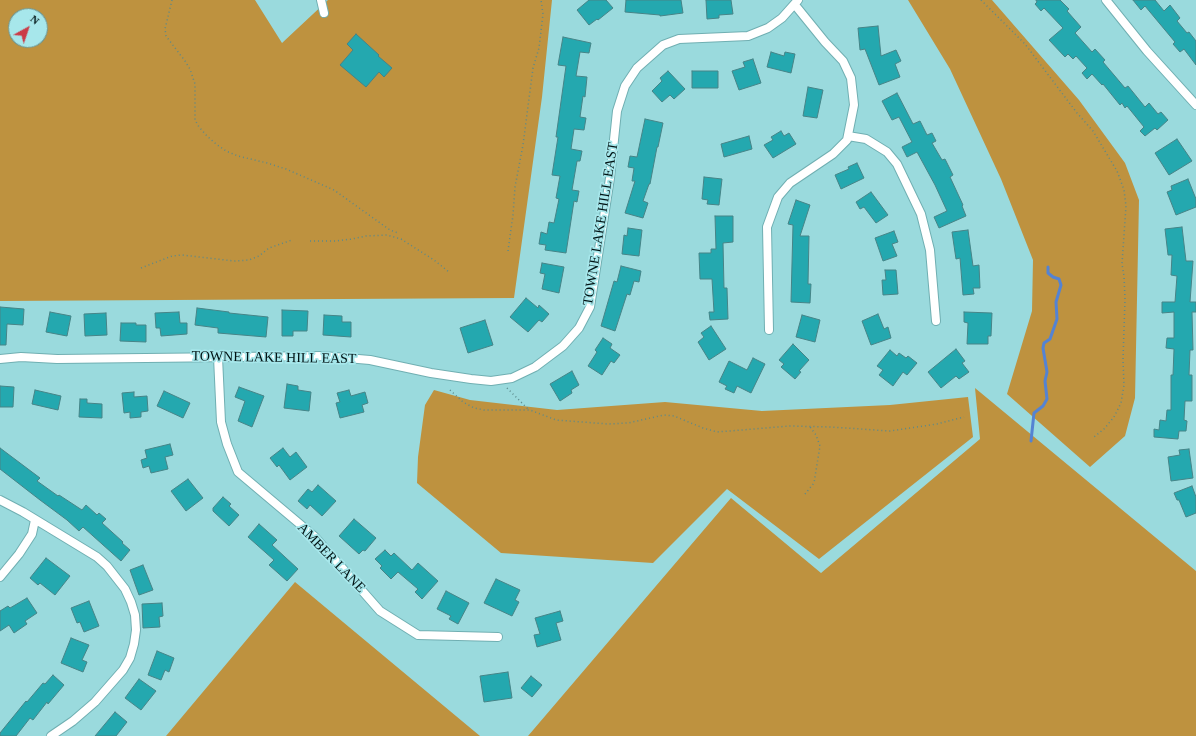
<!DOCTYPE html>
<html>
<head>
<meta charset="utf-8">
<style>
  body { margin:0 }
  #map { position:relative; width:1196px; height:736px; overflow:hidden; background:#9adadd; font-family:Georgia,serif }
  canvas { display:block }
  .north { position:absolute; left:8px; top:8px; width:40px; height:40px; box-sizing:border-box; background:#a7e7eb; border:1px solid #649295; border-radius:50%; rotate:40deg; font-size:11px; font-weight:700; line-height:16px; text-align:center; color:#001314 }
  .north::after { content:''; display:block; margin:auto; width:14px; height:18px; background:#cb3b47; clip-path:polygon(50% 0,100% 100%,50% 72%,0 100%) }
</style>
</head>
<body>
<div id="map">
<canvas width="1196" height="736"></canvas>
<div class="north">N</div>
</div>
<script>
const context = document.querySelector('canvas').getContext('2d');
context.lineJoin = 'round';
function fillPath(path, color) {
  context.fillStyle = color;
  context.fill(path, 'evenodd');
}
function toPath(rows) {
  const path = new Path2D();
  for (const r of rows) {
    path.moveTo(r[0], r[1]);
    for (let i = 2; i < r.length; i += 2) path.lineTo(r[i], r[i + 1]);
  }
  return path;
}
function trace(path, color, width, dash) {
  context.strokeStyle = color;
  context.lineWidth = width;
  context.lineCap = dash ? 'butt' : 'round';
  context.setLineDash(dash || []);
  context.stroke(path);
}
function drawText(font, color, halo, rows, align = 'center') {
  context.font = font + ' Georgia,serif';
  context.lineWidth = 3.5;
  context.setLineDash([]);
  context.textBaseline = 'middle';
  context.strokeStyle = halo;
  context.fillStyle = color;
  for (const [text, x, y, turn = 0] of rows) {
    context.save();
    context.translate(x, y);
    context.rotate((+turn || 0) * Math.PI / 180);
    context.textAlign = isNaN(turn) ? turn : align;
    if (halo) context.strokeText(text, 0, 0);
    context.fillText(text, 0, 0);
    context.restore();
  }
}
const green = toPath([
  [0,0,255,0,282,43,328,0,552,0,542,97,514,298,0,301],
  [16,16,40,16,40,40,16,40],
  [908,0,992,0,1079,100,1125,163,1139,200,1135,398,1125,436,1090,467,1007,394,1032,311,1033,260,1001,179,950,69],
  [975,388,1196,571,1196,736,528,736,731,498,821,573,980,439],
  [434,390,470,400,557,410,665,402,762,411,890,405,968,397,973,437,819,559,727,489,653,563,501,553,417,483,418,457,425,405],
  [295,582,355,632,480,736,166,736]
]);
const stream = toPath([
  [1031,441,1034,413,1043,406,1047,399,1045,381,1047,372,1043,348,1044,343,1050,339,1057,319,1056,302,1061,285,1059,279,1053,277,1048,273,1048,267]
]);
const building = toPath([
  [589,0,606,0,613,8,598,20,597,19,589,25,577,10,589,0],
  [626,0,681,0,683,13,660,16,660,15,625,12,626,0],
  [706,0,731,0,733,14,719,15,719,18,707,19,706,0],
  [1036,0,1060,0,1069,9,1067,11,1081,27,1075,33,1092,52,1095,49,1105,60,1103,62,1125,88,1128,86,1145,107,1149,103,1158,114,1161,112,1168,120,1157,130,1155,128,1145,136,1140,131,1144,127,1127,106,1125,108,1122,103,1120,105,1103,84,1102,85,1092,74,1087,79,1082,73,1087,68,1076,56,1073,59,1068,54,1065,57,1049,40,1063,28,1044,8,1041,11,1035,4,1037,2,1036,0],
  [1133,0,1155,0,1164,11,1170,5,1180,18,1177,21,1187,33,1189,32,1196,41,1196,65,1184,49,1180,52,1173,44,1175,42,1145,6,1141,10,1133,0],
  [878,26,881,56,896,50,901,61,895,64,900,77,879,85,865,49,860,50,858,28,878,26],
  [356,34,379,55,378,56,392,68,384,77,379,72,366,87,340,65,353,50,347,44,356,34],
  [563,37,591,43,589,53,580,52,576,76,587,77,585,97,583,96,580,117,586,118,584,130,574,129,571,149,582,151,580,161,577,161,572,190,579,191,577,202,574,201,566,253,545,250,546,245,539,244,541,232,547,234,549,222,554,223,559,199,556,198,560,176,552,175,558,137,556,137,566,66,558,65,563,37],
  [771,52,784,56,785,52,795,54,791,73,767,67,771,52],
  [753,59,761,83,739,90,732,71,745,67,743,62,753,59],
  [668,71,685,89,674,99,670,95,662,102,652,91,662,81,660,78,668,71],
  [692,71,718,71,718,88,692,88,692,71],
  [808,87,823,90,817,118,803,116,808,87],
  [897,93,913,124,920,121,927,135,932,133,936,141,932,143,942,160,945,159,953,175,950,177,963,205,962,206,966,216,939,228,934,217,947,211,935,185,917,152,907,157,902,147,912,142,899,117,892,120,882,101,897,93],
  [645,119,663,123,658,147,657,147,650,184,649,184,643,201,648,203,643,218,625,213,635,181,632,181,634,168,628,167,630,156,637,157,645,119],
  [781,131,784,136,789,133,796,144,773,158,764,145,773,140,771,137,781,131],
  [749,136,752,149,724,157,721,144,749,136],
  [1177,139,1192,161,1169,175,1155,153,1177,139],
  [857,163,864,178,841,189,835,175,849,169,848,167,857,163],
  [704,177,722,179,719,205,707,204,708,200,702,199,704,177],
  [1188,179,1196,199,1196,207,1176,215,1167,192,1172,190,1171,186,1188,179],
  [871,192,888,215,876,223,864,207,860,209,856,202,871,192],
  [796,200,810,205,800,236,809,236,808,284,811,284,810,303,791,302,793,225,788,224,796,200],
  [715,216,733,216,733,242,723,243,724,288,727,288,728,319,710,320,709,312,714,312,712,279,700,279,699,253,711,253,711,249,716,249,715,216],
  [1182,227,1186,261,1193,261,1190,302,1196,302,1196,312,1192,312,1193,350,1190,350,1189,375,1192,375,1192,401,1185,401,1184,420,1187,421,1186,431,1179,431,1178,439,1154,437,1154,429,1159,430,1160,420,1166,421,1167,410,1171,410,1171,375,1173,375,1174,349,1166,348,1167,338,1174,338,1174,312,1162,313,1162,302,1175,302,1177,276,1171,275,1172,255,1168,255,1165,229,1182,227],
  [628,228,642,230,639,256,622,254,624,235,627,236,628,228],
  [968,230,973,266,979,265,980,288,973,288,974,294,963,295,960,258,956,259,952,232,968,230],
  [894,231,898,242,892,244,897,256,883,261,875,238,894,231],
  [542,263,564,267,559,293,542,289,545,274,540,273,542,263],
  [621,266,641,271,639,282,634,281,630,295,627,294,615,331,601,326,614,281,617,282,621,266],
  [885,270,896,270,898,294,883,295,882,280,886,280,885,270],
  [526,298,538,308,539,305,549,314,542,322,539,320,528,332,510,317,526,298],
  [0,307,24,309,23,325,7,324,6,345,0,345,0,307],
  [197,308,229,312,229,313,268,317,266,337,218,333,218,328,195,325,197,308],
  [282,310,308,311,307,331,293,331,293,336,282,336,282,310],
  [50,312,71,316,67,336,46,332,50,312],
  [179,312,180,323,187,323,187,334,161,336,160,328,156,328,155,313,179,312],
  [964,312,992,313,991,336,988,336,988,344,967,344,968,323,964,322,964,312],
  [106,313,107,335,85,336,84,314,106,313],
  [878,314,884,329,888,327,891,338,871,345,862,321,878,314],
  [324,315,342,316,342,322,351,322,351,337,323,335,324,315],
  [802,315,820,320,815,342,796,337,802,315],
  [485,320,493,345,468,353,460,328,485,320],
  [121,323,136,323,136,325,146,325,146,342,120,341,121,323],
  [711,326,726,349,709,360,698,342,704,337,701,333,711,326],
  [603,338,612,344,610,348,620,355,614,363,611,361,602,375,588,366,597,352,595,350,603,338],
  [793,344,809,360,799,371,801,372,795,379,781,367,784,364,779,360,793,344],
  [956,349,965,361,962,363,969,372,959,379,956,376,941,388,928,372,956,349],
  [890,350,897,356,899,353,906,358,908,356,917,363,907,375,903,372,893,386,879,375,883,370,877,366,890,350],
  [753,358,765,364,751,393,737,386,734,393,725,389,727,386,719,382,729,361,747,370,753,358],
  [572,371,579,385,571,390,572,393,560,401,550,384,572,371],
  [287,384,298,386,298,390,311,392,309,411,284,408,287,384],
  [0,386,14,387,13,407,0,407,0,386],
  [239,387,264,396,252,427,238,421,245,401,235,397,239,387],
  [35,390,61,396,58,410,32,404,35,390],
  [349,390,351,396,365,392,368,403,362,405,364,412,340,418,336,403,340,402,337,393,349,390],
  [164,391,190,403,183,418,157,406,164,391],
  [134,392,134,397,147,396,148,411,141,412,141,417,130,418,130,412,124,413,122,393,134,392],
  [80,399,87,399,87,403,102,404,102,418,79,417,80,399],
  [170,444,173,455,165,457,168,469,151,473,149,466,143,468,141,460,147,458,145,450,170,444],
  [0,448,40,478,37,481,58,496,59,495,82,510,86,505,97,515,99,513,106,519,102,523,123,542,122,543,130,550,121,561,83,527,79,531,67,520,40,500,0,469,0,448],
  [283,448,290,457,296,452,307,467,290,480,279,465,277,467,270,458,283,448],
  [1189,449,1193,478,1171,481,1168,457,1180,455,1179,450,1189,449],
  [188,479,203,498,186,511,171,491,188,479],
  [318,485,336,501,322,516,310,505,307,509,298,501,308,489,312,492,318,485],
  [1192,486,1196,497,1196,513,1186,517,1179,500,1177,500,1174,493,1192,486],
  [223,497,231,504,229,506,239,515,229,526,213,511,213,508,223,497],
  [354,519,376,538,365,551,363,550,359,554,339,536,354,519],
  [259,524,277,540,272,545,298,569,287,581,269,565,274,560,248,537,259,524],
  [385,550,391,556,394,553,412,570,418,563,438,581,422,599,415,592,418,589,398,572,391,579,380,568,382,566,375,559,385,550],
  [46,558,70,576,55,595,40,583,38,585,30,578,46,558],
  [143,565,153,590,139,595,130,570,143,565],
  [496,579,520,590,515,600,519,602,512,616,484,603,496,579],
  [446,591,469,603,458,624,449,619,451,616,437,609,446,591],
  [27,598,37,613,25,621,27,624,14,633,9,625,0,631,0,611,8,606,10,608,27,598],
  [89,601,99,626,84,632,80,622,77,623,71,608,89,601],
  [162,603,163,616,159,617,160,627,143,628,142,604,162,603],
  [560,611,563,621,556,623,561,640,537,647,534,635,540,634,535,618,560,611],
  [71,638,89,645,82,660,87,662,83,672,61,663,71,638],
  [157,651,174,658,169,672,165,670,161,680,148,675,157,651],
  [508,672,512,698,484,702,480,676,508,672],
  [53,675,64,685,48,704,47,702,33,720,30,718,16,736,0,736,0,733,26,701,27,702,43,683,45,684,53,675],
  [531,676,542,685,532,697,521,688,531,676],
  [139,679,156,691,141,710,125,698,139,679],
  [115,712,127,722,116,736,95,736,115,712]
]);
const path = toPath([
  [172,0,165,29,166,36,185,61,190,69,195,84,195,120,199,127,207,136,216,144,226,151,238,156,267,163,286,169,334,190,390,230,398,233],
  [981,0,1025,44,1077,113,1093,131,1117,171,1124,190,1126,206,1122,264,1124,276,1125,299,1123,360,1124,385,1121,403,1114,417,1104,429,1094,437],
  [310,241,335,241,352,239,366,236,387,235,401,239,434,260,449,272],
  [508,251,513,215,515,187,523,145,533,68,539,48,543,14,541,0],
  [141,268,172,256,182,255,234,261,249,260,259,256,269,248,292,240],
  [507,388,528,409],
  [450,390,463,402,474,408,484,410,530,410,556,420,608,424,628,423,664,415,674,416,703,428,717,432,790,426,831,427,890,431,937,424,964,417],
  [805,494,814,483,820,446,816,435,810,427]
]);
const minor = toPath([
  [321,0,324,13],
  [1106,0,1147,51,1196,105],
  [848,136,866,139,887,152,897,164,921,214,930,250,936,321],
  [769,330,767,227,778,197,790,183,833,154,847,140,854,105,851,78,843,61,825,42,795,5],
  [218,357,221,422,227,444,238,472,314,536,380,611,418,635,498,637],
  [0,359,21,357,57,359,323,356,370,360,431,373,471,379,491,381,512,378,535,367,563,346,579,328,590,307,610,178,617,111,625,86,637,68,663,45,679,39,748,36,768,28,782,18,798,0],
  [0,500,23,512,97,557,107,566,125,589,131,602,135,615,136,630,134,644,130,658,123,670,95,702,73,721,51,736],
  [0,577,19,554,32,534,35,520]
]);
const streetNames = [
  ["TOWNE LAKE HILL EAST",601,224,-81],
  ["TOWNE LAKE HILL EAST",274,358,1],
  ["AMBER LANE",331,558,46]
];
fillPath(green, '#be923f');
trace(stream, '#5483d3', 3);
fillPath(building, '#24a8af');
trace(building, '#468487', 1);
trace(minor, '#70afb2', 10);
trace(path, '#5b898b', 1.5, [1, 3]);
trace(minor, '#fff', 8);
drawText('14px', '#001314', '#a7e7eb', streetNames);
</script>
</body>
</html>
